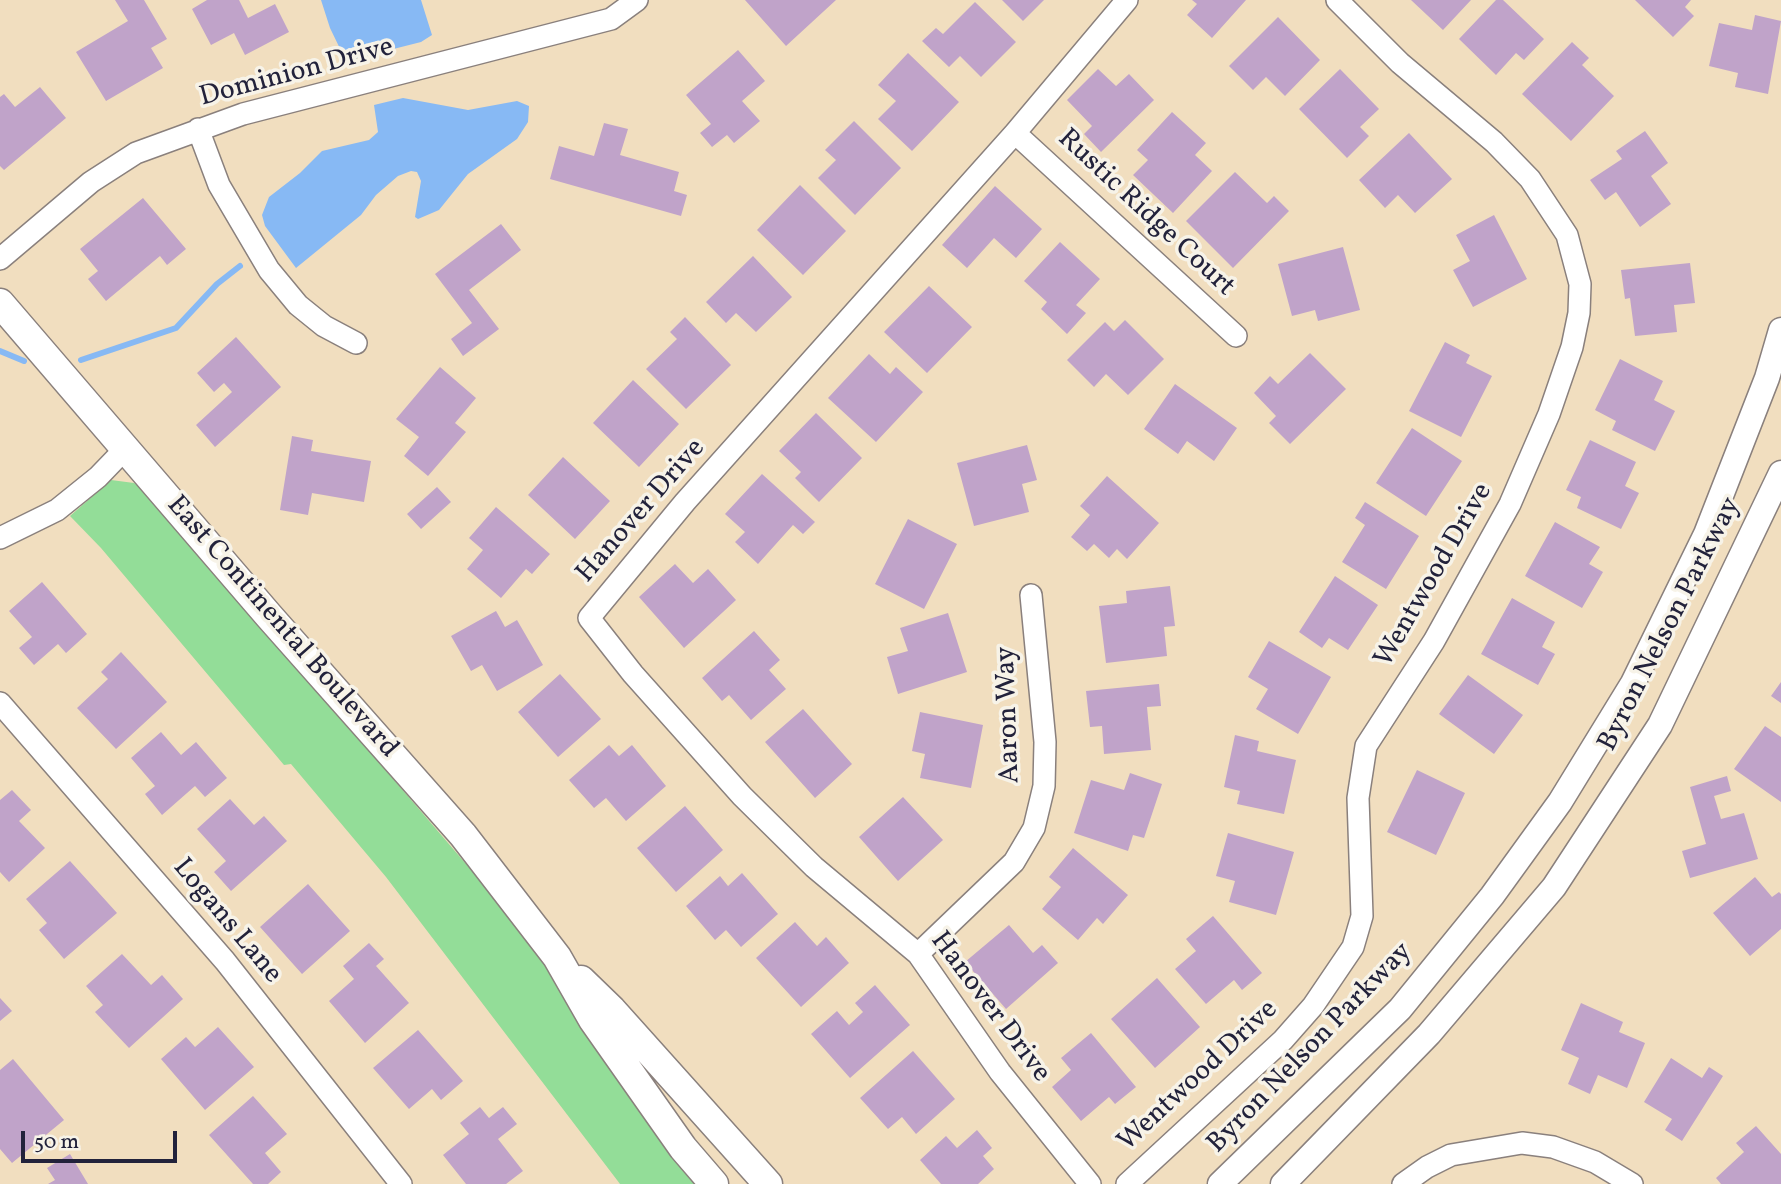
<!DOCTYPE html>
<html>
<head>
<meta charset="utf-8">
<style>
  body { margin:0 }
  #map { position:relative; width:1781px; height:1184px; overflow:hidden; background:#f1debf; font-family:Vollkorn,serif }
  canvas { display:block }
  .scale { position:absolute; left:21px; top:1131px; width:156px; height:32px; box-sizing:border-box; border:4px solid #22223b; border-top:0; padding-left:9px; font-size:21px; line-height:24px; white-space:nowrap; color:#22223b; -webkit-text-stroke:5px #f7f3e8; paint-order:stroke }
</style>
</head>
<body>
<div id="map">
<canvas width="1781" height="1184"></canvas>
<div class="scale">50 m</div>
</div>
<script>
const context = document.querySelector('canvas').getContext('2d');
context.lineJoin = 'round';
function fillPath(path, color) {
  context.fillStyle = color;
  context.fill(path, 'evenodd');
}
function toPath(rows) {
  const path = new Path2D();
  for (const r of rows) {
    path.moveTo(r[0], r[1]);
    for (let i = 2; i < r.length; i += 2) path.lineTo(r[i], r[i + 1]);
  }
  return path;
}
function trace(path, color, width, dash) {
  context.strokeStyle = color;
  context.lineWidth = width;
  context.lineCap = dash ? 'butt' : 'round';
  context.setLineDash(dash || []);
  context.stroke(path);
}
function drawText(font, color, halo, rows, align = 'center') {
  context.font = font + ' Vollkorn,serif';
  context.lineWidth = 7;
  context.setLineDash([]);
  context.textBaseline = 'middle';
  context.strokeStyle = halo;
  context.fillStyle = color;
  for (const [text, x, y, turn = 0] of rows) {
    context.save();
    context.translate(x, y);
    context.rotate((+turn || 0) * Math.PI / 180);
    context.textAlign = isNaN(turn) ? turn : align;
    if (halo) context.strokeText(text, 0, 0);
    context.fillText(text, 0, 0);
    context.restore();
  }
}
const green = toPath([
  [111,480,134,483,149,494,526,934,702,1184,620,1184,617,1180,386,877,291,764,284,765,101,548,70,516]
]);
const water = toPath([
  [321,0,421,0,432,35,421,42,346,61,330,28],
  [403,98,468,110,517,101,529,106,528,122,517,139,468,174,439,210,418,219,415,217,421,181,417,172,411,171,398,176,376,195,361,215,296,268,265,226,262,215,269,197,300,173,322,151,369,140,378,132,374,105]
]);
const stream = toPath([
  [0,351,24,361],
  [81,360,176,328,217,284,240,266]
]);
const building = toPath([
  [115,0,144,0,167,39,151,48,163,68,106,101,76,52,128,21],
  [207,0,239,0,248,18,275,4,289,32,245,55,234,33,211,45,192,9],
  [745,0,836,0,786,46],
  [1002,0,1044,0,1023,21],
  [1192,0,1246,0,1212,38,1187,15,1197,4],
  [1411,0,1471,0,1443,30],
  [1496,0,1503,0,1544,39,1524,60,1516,53,1496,75,1459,39],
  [1635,0,1691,0,1685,7,1694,16,1673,37],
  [975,2,1016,42,981,77,960,56,949,67,922,41,936,28,943,34],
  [1755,15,1781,21,1768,94,1735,87,1738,73,1709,66,1719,23,1752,30],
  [1278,17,1320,60,1285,96,1266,77,1253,90,1229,66],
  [1572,42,1589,58,1582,65,1614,96,1571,141,1522,94],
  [738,50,765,81,742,101,760,121,734,143,727,135,712,147,700,133,711,124,686,95],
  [908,53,959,102,912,151,878,119,896,101,878,85],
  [1098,69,1116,86,1129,74,1154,100,1101,152,1084,134,1092,126,1067,100],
  [1340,69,1379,109,1360,127,1369,136,1347,158,1299,109],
  [40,87,66,118,4,170,0,166,0,97,4,94,15,107],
  [1172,112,1206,143,1195,155,1212,171,1173,213,1133,175,1148,160,1137,150],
  [854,121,901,168,855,215,818,178,836,160,825,150],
  [604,123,628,129,620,155,679,172,674,191,687,195,681,216,550,179,559,146,594,156],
  [1645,131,1668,163,1651,176,1671,204,1640,227,1616,192,1605,200,1590,180,1622,159,1616,151],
  [1409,133,1452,179,1415,213,1398,195,1385,208,1359,180],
  [1235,172,1267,203,1274,196,1289,211,1233,268,1186,221],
  [800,185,846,231,803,275,757,230],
  [995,186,1042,229,1016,258,994,238,967,268,942,245],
  [143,198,186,249,167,265,160,256,106,301,88,279,98,271,80,249],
  [1494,215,1527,279,1473,307,1453,270,1470,261,1456,235],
  [501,224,521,250,469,290,499,329,463,356,451,339,472,323,435,274],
  [1060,242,1100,279,1076,305,1086,313,1067,334,1041,309,1047,302,1024,281],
  [1343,247,1360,310,1318,321,1315,310,1292,316,1278,264],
  [753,256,792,297,756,332,736,313,726,323,706,302],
  [1690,263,1695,303,1674,305,1677,332,1635,336,1630,298,1625,299,1621,270],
  [929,286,972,327,927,373,884,332],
  [685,317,731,365,686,409,646,369,677,339,670,332],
  [1125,320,1164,359,1128,395,1106,374,1094,387,1067,360,1105,322,1114,331],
  [236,337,281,387,215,447,196,425,232,392,224,383,214,392,197,373],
  [1445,342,1470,355,1466,363,1492,376,1461,437,1409,411],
  [1310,353,1346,389,1290,444,1269,423,1276,416,1254,393,1270,376,1278,384],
  [869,354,890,374,896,367,923,392,876,442,828,398],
  [1620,359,1663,381,1654,400,1675,411,1655,451,1612,430,1616,421,1595,410],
  [440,367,476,398,455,423,466,432,428,476,404,456,419,437,396,419],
  [633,380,679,424,639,467,593,423],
  [1175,384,1237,428,1214,461,1187,441,1178,454,1144,429],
  [816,413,862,458,819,502,795,478,801,472,779,451],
  [1412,428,1462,461,1426,516,1376,483],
  [292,436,313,440,311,451,371,461,364,502,312,493,308,515,280,510],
  [1590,440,1636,462,1625,486,1639,493,1621,529,1577,508,1581,497,1566,490],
  [1027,445,1037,480,1022,484,1029,512,974,526,957,463],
  [563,457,610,501,575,539,528,495],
  [762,474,815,522,803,534,793,525,758,564,735,542,745,532,725,514],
  [1107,476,1159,523,1127,559,1117,549,1109,558,1094,544,1087,551,1071,537,1090,515,1080,506],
  [437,487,451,502,421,529,407,514],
  [1365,502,1419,536,1386,589,1342,562,1365,525,1355,518],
  [496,507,550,554,532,574,526,569,501,598,467,569,483,550,469,538],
  [908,519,957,544,924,609,875,584],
  [1555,522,1600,547,1589,564,1603,572,1582,608,1525,576],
  [675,564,693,583,708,569,736,600,684,648,639,597],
  [1335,576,1378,605,1348,650,1329,638,1322,648,1299,632],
  [42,582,87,634,66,653,58,644,34,665,19,648,32,637,9,611],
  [1170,586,1175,626,1164,627,1167,656,1106,663,1099,606,1127,603,1126,591],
  [1512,598,1555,622,1542,647,1555,654,1538,685,1481,654],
  [496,611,505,627,517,620,543,665,497,691,482,665,471,671,451,636],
  [948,613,967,672,898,694,887,657,908,651,900,628],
  [754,631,780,660,769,670,786,689,751,720,729,695,722,701,702,678],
  [1269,641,1331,677,1298,734,1256,709,1268,689,1248,677],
  [121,652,167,702,116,749,77,708,108,679,101,672],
  [560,674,601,719,558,757,518,712],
  [1468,675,1523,715,1494,754,1439,714],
  [1781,682,1781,703,1771,696],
  [1159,684,1161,706,1147,707,1151,750,1104,754,1102,726,1090,727,1086,691],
  [803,709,852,764,815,798,765,742],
  [920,712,983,725,971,788,920,778,925,754,912,751],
  [1765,726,1781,737,1781,802,1734,769],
  [161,732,181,755,196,742,227,778,205,797,195,786,162,815,145,794,155,786,131,758],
  [1235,735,1259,741,1257,751,1296,760,1284,814,1237,804,1240,791,1224,787],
  [609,745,619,756,632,745,666,786,626,821,606,798,594,808,569,780],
  [1417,770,1465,793,1436,855,1387,832],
  [1130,773,1162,784,1144,838,1133,835,1128,851,1074,833,1091,780,1124,790],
  [1727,776,1731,791,1714,796,1721,819,1744,813,1758,859,1690,878,1682,851,1706,844,1690,787],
  [12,790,31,810,19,821,45,848,9,882,0,872,0,800],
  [903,797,943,840,898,881,859,837],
  [230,799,254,825,264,816,287,841,231,891,214,872,226,861,197,829],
  [685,806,723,850,676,892,637,848],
  [1228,833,1294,852,1276,915,1229,902,1235,881,1216,876],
  [1073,848,1128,895,1103,924,1097,918,1078,940,1042,909,1061,887,1049,877],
  [70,861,117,913,64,959,39,930,47,923,26,899],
  [742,873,778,914,741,947,726,930,715,940,686,906,720,876,728,886],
  [1755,877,1772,897,1779,892,1781,894,1781,929,1750,956,1713,913],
  [308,884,350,931,302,974,260,927],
  [1213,916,1262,973,1242,990,1234,980,1206,1004,1175,969,1196,951,1186,939],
  [795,922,817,946,826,937,849,963,801,1007,756,958],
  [1009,925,1033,953,1042,945,1058,963,1006,1009,965,962],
  [369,943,384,959,376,966,409,1003,365,1043,329,1001,354,979,343,966],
  [122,954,151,985,162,975,183,999,129,1048,95,1012,103,1005,86,986],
  [1157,978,1200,1027,1155,1068,1111,1019],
  [875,985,910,1025,850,1078,811,1034,837,1011,849,1025,863,1012,855,1003],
  [0,998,12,1011,0,1021],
  [1581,1003,1623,1022,1619,1032,1645,1043,1627,1088,1598,1075,1590,1094,1568,1084,1579,1058,1561,1050],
  [218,1027,254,1067,205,1110,161,1059,186,1037,195,1047],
  [418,1030,463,1081,441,1100,432,1089,409,1109,373,1068],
  [1091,1033,1136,1087,1115,1104,1109,1097,1081,1121,1052,1087,1071,1070,1061,1058],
  [913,1051,955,1099,916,1134,902,1117,888,1129,860,1098],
  [1671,1058,1702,1078,1709,1067,1723,1076,1682,1141,1665,1130,1672,1119,1644,1102],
  [13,1059,64,1120,12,1163,0,1149,0,1070],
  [253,1096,287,1134,265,1153,281,1172,268,1184,253,1184,209,1135],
  [480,1107,489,1118,503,1107,517,1124,498,1139,523,1171,506,1184,466,1184,443,1155,469,1134,460,1123],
  [1756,1126,1781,1154,1781,1184,1721,1184,1716,1178,1744,1152,1736,1143],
  [977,1130,992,1148,983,1156,994,1169,978,1184,941,1184,920,1160,946,1136,957,1148],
  [70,1154,88,1184,48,1184,55,1180,47,1168]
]);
const minor = toPath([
  [198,129,219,185,269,270,298,305,324,326,356,343],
  [1015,133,1236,336],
  [0,259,91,182,136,153,243,114,611,19,637,0],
  [0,538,57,510,98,477,125,449],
  [0,703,225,961,401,1184],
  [918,954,1014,862,1034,828,1044,786,1045,742,1031,595],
  [1090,1184,1000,1072,918,954,814,867,742,796,633,674,589,618,685,502,1015,133,1127,0],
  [1127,1184,1283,1040,1313,1006,1353,947,1362,916,1358,798,1366,746,1434,641,1510,504,1549,414,1572,347,1579,313,1580,284,1567,235,1530,179,1494,142,1400,63,1337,0],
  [1403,1184,1427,1167,1451,1155,1522,1143,1553,1147,1595,1162,1632,1184]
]);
const tertiary = toPath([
  [1220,1184,1400,1009,1492,896,1560,802,1633,683,1706,534,1767,378,1781,330],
  [1283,1184,1429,1034,1554,887,1660,725,1781,473]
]);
const secondary = toPath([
  [0,303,269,616,463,835,557,957,593,1020,683,1148,714,1184],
  [581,980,612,1010,768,1184]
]);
const streetNames = [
  ["Dominion Drive",297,74,-15],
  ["Rustic Ridge Court",1145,214,43],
  ["Hanover Drive",642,512,-49],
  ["Wentwood Drive",1435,576,-60],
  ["Byron Nelson Parkway",1671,625,-63],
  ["East Continental Boulevard",281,628,49],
  ["Aaron Way",1010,715,-92],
  ["Logans Lane",226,922,50],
  ["Hanover Drive",989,1008,53],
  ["Byron Nelson Parkway",1311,1049,-46],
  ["Wentwood Drive",1199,1077,-43]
];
fillPath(green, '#93dd98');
fillPath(water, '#87b9f4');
trace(stream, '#87b9f4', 6);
fillPath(building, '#c0a3c9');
trace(minor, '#8a807d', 24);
trace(tertiary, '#8a807d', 27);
trace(secondary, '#8a807d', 31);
trace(minor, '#fff', 21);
trace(tertiary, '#fff', 24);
trace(secondary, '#fff', 28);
drawText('28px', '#22223b', '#f7f3e8', streetNames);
</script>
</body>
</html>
